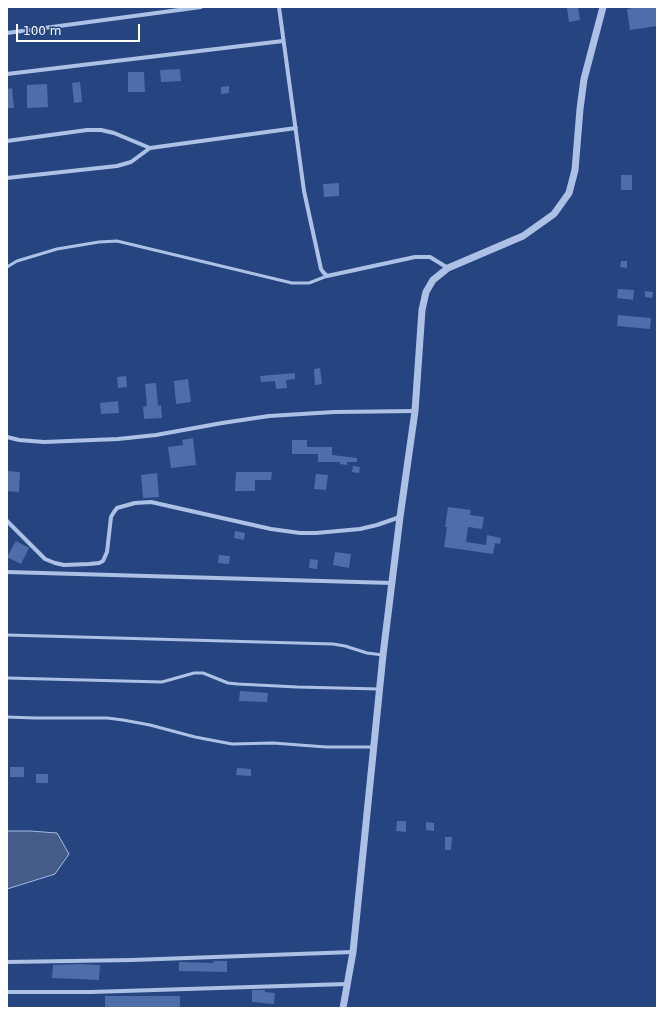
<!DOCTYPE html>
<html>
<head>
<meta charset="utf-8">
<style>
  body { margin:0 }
  #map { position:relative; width:664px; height:1015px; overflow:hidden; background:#264480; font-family:"DejaVu Sans",sans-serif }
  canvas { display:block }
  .frame { position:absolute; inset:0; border:8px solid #fff; pointer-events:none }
  .scale { position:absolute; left:16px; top:24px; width:124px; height:18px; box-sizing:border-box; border:2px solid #fff; border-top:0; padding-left:5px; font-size:12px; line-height:14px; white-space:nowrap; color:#fff; -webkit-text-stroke:3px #264480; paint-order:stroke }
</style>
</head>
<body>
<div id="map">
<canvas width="664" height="1015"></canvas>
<div class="frame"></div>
<div class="scale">100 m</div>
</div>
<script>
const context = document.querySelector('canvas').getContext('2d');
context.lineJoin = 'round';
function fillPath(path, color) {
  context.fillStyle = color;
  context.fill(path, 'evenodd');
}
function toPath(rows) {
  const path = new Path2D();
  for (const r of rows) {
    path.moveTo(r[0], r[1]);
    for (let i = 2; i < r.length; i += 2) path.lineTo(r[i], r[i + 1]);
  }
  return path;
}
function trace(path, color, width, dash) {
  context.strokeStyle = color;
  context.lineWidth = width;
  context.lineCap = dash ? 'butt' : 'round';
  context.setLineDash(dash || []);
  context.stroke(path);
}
const water = toPath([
  [7,831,30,831,57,833,69,854,55,874,7,889,7,831]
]);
const building = toPath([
  [578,7,580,20,569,22,567,8],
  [638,7,657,7,657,26,630,30,627,9],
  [180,69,181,81,161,82,160,70],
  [128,72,144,72,145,92,128,92],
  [80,82,82,102,74,103,72,83],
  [47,84,48,107,27,108,27,85],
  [229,86,229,93,221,94,221,87],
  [12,88,14,108,7,108,7,89],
  [621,175,632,175,632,190,621,190],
  [339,183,339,196,324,197,323,184],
  [621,261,627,261,627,268,620,267],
  [618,289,634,290,633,300,617,298],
  [645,291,653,292,652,298,645,297],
  [618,315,651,318,650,329,617,326],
  [320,368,322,384,315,385,314,369],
  [295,373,295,379,286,380,287,388,276,389,275,381,261,382,260,376],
  [126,376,127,387,118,388,117,377],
  [188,379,191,402,176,404,174,381],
  [156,383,158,406,161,405,162,418,144,419,143,407,147,406,145,384],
  [118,401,119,413,101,414,100,403],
  [193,438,196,465,171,468,168,447,183,445,182,440],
  [292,440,307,440,307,447,332,447,332,455,357,458,357,462,347,462,347,465,340,464,340,462,318,462,318,454,292,454],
  [353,466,360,467,359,473,352,472],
  [7,471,20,472,19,492,7,491],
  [236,472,272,472,271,480,255,480,255,491,235,491],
  [157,473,159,497,143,498,141,475],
  [316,474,328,475,326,490,314,489],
  [448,507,471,510,470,515,484,517,482,529,468,527,466,542,486,545,487,535,501,538,500,544,495,543,493,554,444,547,447,527,445,527],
  [235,531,245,533,244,540,234,538],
  [16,541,29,548,21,564,7,557],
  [335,552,351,554,349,568,333,565],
  [219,555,230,556,229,564,218,563],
  [310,559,318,560,317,569,309,568],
  [240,691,268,693,267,702,239,701],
  [10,767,24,767,24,777,10,777],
  [237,768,251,769,251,776,236,775],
  [36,774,48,774,48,783,36,783],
  [397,821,406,821,406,832,396,831],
  [426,822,434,823,434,831,426,830],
  [445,837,452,837,451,850,445,850],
  [214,961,227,961,227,972,179,971,179,962,213,963],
  [78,964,100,965,99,980,52,978,53,965],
  [252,990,265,990,265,992,275,993,274,1004,252,1002],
  [105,996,180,996,180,1008,105,1008]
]);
const service = toPath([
  [7,267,17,261,57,249,99,242,117,241,292,283,309,283,327,276],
  [7,635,333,644,345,646,367,653,383,655],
  [7,678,162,682,194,673,203,673,228,683,238,684,297,687,379,689],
  [7,717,35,718,107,718,123,720,150,725,195,737,232,744,273,743,326,747,373,747]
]);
const minor = toPath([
  [279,7,304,191,321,269,323,272,327,276,415,257,430,257,448,268],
  [7,33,201,7],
  [7,74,283,41],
  [7,141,87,130,101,130,114,133,150,148],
  [7,178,117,166,131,162,150,148,296,128],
  [7,437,19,440,44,442,118,439,156,435,222,423,269,416,334,412,415,411],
  [7,521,45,559,55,563,64,565,89,564,99,563,103,561,107,552,111,517,114,512,117,508,135,503,151,502,271,529,300,533,316,533,360,529,377,525,400,517],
  [7,572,392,583],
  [7,962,132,960,353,952],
  [7,992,91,992,347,984]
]);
const tertiary = toPath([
  [343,1008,353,952,383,655,400,517,415,411,422,310,426,292,433,280,448,268,523,236,554,214,569,193,575,170,580,109,584,79,603,7]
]);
fillPath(water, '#465c88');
trace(water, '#a1bae7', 1);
fillPath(building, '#4e6da9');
trace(service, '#adc1e6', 3);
trace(minor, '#adc1e6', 4);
trace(tertiary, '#adc1e6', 7);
</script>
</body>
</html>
